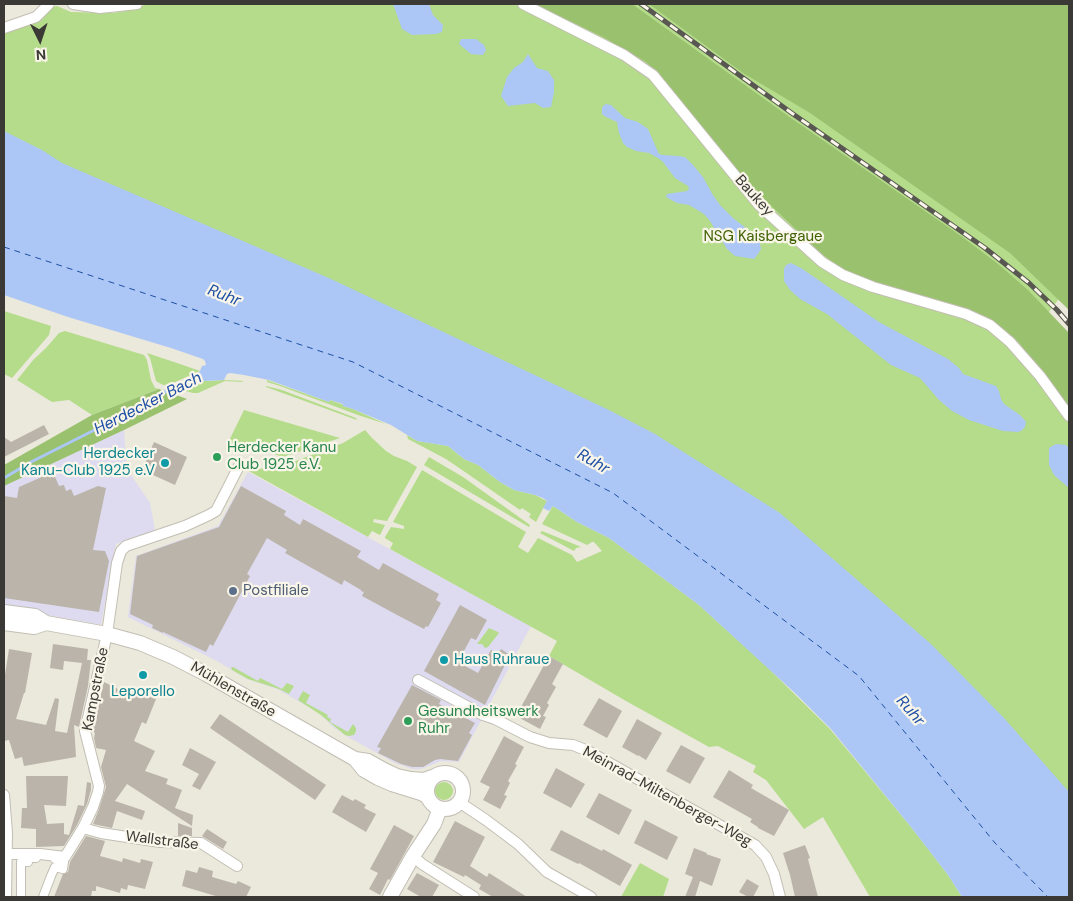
<!DOCTYPE html>
<html>
<head>
<meta charset="utf-8">
<style>
  body { margin:0 }
  #map { position:relative; width:1073px; height:901px; overflow:hidden; background:#ebe8dc; font-family:"DM Sans",sans-serif }
  canvas { display:block }
  .frame { position:absolute; inset:0; border:5px solid #3b3935; pointer-events:none }
  .north { position:absolute; left:15px; top:15px; width:50px; height:50px; -webkit-text-stroke:4px #f9f5e9; paint-order:stroke; rotate:176deg; font-size:14px; font-weight:700; line-height:20px; text-align:center; color:#3b3935 }
  .north::after { content:''; display:block; margin:auto; width:18px; height:22px; background:#3b3935; clip-path:polygon(50% 0,100% 100%,50% 72%,0 100%) }
</style>
</head>
<body>
<div id="map">
<canvas width="1073" height="901"></canvas>
<div class="frame"></div>
<div class="north">N</div>
</div>
<script>
const context = document.querySelector('canvas').getContext('2d');
context.lineJoin = 'round';
function fillPath(path, color) {
  context.fillStyle = color;
  context.fill(path, 'evenodd');
}
function toPath(rows) {
  const path = new Path2D();
  for (const r of rows) {
    if (r.length === 3) {
      path.moveTo(r[0] + r[2], r[1]);
      path.arc(r[0], r[1], r[2], 0, 2 * Math.PI);
      continue;
    }
    path.moveTo(r[0], r[1]);
    for (let i = 2; i < r.length; i += 2) path.lineTo(r[i], r[i + 1]);
  }
  return path;
}
function trace(path, color, width, dash) {
  context.strokeStyle = color;
  context.lineWidth = width;
  context.lineCap = dash ? 'butt' : 'round';
  context.setLineDash(dash || []);
  context.stroke(path);
}
function drawText(font, color, halo, rows, align = 'center') {
  context.font = font + ' "DM Sans",sans-serif';
  context.lineWidth = 4.5;
  context.setLineDash([]);
  context.textBaseline = 'middle';
  context.strokeStyle = halo;
  context.fillStyle = color;
  for (const [text, x, y, turn = 0] of rows) {
    context.save();
    context.translate(x, y);
    context.rotate((+turn || 0) * Math.PI / 180);
    context.textAlign = isNaN(turn) ? turn : align;
    if (halo) context.strokeText(text, 0, 0);
    context.fillText(text, 0, 0);
    context.restore();
  }
}
const commercial = toPath([
  [124,430,126,460,129,472,150,503,155,530,116,544,101,625,4,607,4,486],
  [248,472,531,626,459,762,441,761,421,769,412,769,395,763,348,737,333,727,319,713,277,689,247,679,217,661,128,617,136,556,218,526]
]);
const green = toPath([
  [148,4,872,4,1069,285,1046,316,1069,342,1069,846,180,241,4,132,4,34,39,20,53,7,57,6,71,12,113,13,130,10],
  [4,311,51,326,49,335,12,378,4,374],
  [65,331,144,355,147,360,151,380,155,388,159,389,92,415,69,400,52,402,17,380,34,359,46,348,59,333],
  [147,353,177,363,200,371,166,386,161,384,156,381,150,358],
  [224,380,243,381,242,382,225,381,198,393,193,393,182,390,180,389,183,386,199,381,210,381],
  [267,380,329,402,330,400,344,405,343,406,353,409,386,424,358,415,280,386,267,382],
  [266,386,282,390,356,418,357,420,266,387],
  [244,410,340,438,283,457,241,443,237,443,225,449],
  [365,430,372,438,386,451,394,456,407,461,417,467,387,521,374,519,373,522,385,525,380,535,372,531,368,537,245,469,290,468,290,466,288,464,343,443],
  [407,435,417,441,448,446,464,459,478,465,500,482,514,490,535,495,547,501,536,522,529,517,531,514,522,508,520,510,465,472,446,459,408,439],
  [429,457,463,477,530,525,529,527,424,465],
  [422,470,526,532,518,547,528,553,538,538,572,555,577,562,602,551,594,542,592,542,587,545,542,524,553,506,577,522,609,538,699,605,763,663,830,729,911,827,948,875,962,897,870,897,823,817,804,829,766,780,753,772,756,766,718,746,709,747,626,701,549,656,557,641,390,549,393,543,385,538,385,537,391,527,404,529,404,526,393,522],
  [542,531,574,544,581,547,576,548,574,551,540,533],
  [489,628,498,632,499,633,488,647,485,648,482,644,477,644],
  [233,667,258,681,260,678,282,689,287,683,294,686,289,694,279,689,248,679,232,670,231,668],
  [303,691,310,695,306,703,328,715,327,717,331,719,330,722,348,732,353,724,356,728,356,731,354,735,349,736,345,735,321,715,298,700],
  [444,791,9],
  [640,863,669,879,663,897,621,897]
]);
const forest = toPath([
  [534,4,632,4,788,116,961,236,998,264,1028,290,1069,333,1069,409,1049,381,1020,344,1006,331,992,321,974,312,952,304,878,285,845,271,834,263,822,254,745,181,659,75,646,62,603,37],
  [649,4,1069,4,1069,310,1010,253,810,113,743,73],
  [159,389,187,399,124,430,4,486,4,465,92,415]
]);
const water = toPath([
  [393,4,429,4,433,15,443,25,442,32,436,34,412,35,402,29],
  [461,39,476,39,484,45,486,50,483,55,471,54,459,44],
  [528,54,537,68,548,71,554,80,554,92,551,107,543,108,535,103,508,106,501,96,507,77,514,68,523,62],
  [606,104,611,105,625,118,638,122,648,129,659,154,663,155,678,156,685,157,693,165,703,177,713,195,720,205,733,218,759,238,761,249,758,254,754,259,735,256,727,249,710,221,704,214,689,205,677,203,666,197,667,194,687,191,689,189,688,186,675,178,663,162,658,158,649,153,636,151,627,147,623,143,619,133,617,122,606,117,602,114,602,108,603,106],
  [4,131,42,150,62,163,331,279,609,410,655,434,780,513,931,644,1004,718,1069,792,1069,897,962,897,948,875,911,827,831,729,796,694,699,605,609,538,577,522,553,506,549,511,543,508,547,501,543,498,535,495,514,490,500,482,478,465,464,459,448,446,417,441,391,425,353,409,343,406,343,404,330,400,329,402,269,380,244,375,230,373,227,374,224,380,204,381,198,373,200,371,202,366,206,365,205,361,203,359,171,348,68,317,4,295],
  [791,263,801,268,879,322,948,359,959,368,963,374,996,386,999,391,1001,399,1004,404,1020,415,1026,422,1025,427,1021,431,1018,432,1003,431,969,420,952,411,939,400,920,378,891,365,827,314,800,299,790,290,784,281,784,269,786,265],
  [1056,444,1066,445,1069,448,1069,488,1054,475,1049,465,1049,448]
]);
const stream = toPath([
  [4,478,31,462,158,398,166,391,203,376]
]);
const ferry = toPath([
  [4,247,353,362,613,493,859,676,995,843,1048,897]
]);
const building = toPath([
  [44,425,49,434,4,457,4,437,11,442],
  [154,442,187,457,175,485,142,470],
  [53,472,59,486,64,485,66,491,71,489,74,496,98,486,106,488,93,550,105,551,109,561,99,612,4,598,4,496,17,498,19,487],
  [241,486,286,511,284,515,300,525,303,519,361,551,357,557,379,570,383,563,439,594,436,600,441,603,428,627,426,626,424,629,399,616,362,596,364,592,361,591,361,590,344,580,342,585,285,553,287,550,267,538,247,574,250,576,213,646,210,644,206,652,163,632,163,633,152,628,153,625,130,614,137,556,219,527],
  [460,605,487,620,476,640,471,638,458,662,478,673,491,650,498,654,501,649,510,655,485,705,424,671],
  [53,644,88,649,87,660,91,660,88,686,79,727,74,725,76,757,24,766,22,757,15,759,9,740,4,741,4,681,9,649,32,653,25,693,24,693,16,719,46,725,55,698,59,699,55,731,67,733,82,663,64,661,63,670,50,668],
  [549,656,563,664,552,684,556,687,547,703,549,705,543,716,546,717,540,729,516,716],
  [104,682,122,691,124,688,144,697,145,695,156,699,146,724,142,722,134,741,155,751,145,771,168,779,166,784,182,790,175,808,193,815,192,826,127,784,115,801,145,811,142,820,117,811,112,828,93,824,99,809,106,787,101,767,106,750,96,748,94,738,95,733,92,731],
  [412,685,441,700,439,704,475,723,469,733,472,735,458,761,440,759,435,760,423,767,412,767,401,764,378,753,381,748,377,747],
  [599,698,622,711,607,738,583,725],
  [220,714,326,785,315,800,210,728],
  [637,719,662,733,646,760,638,755,638,756,622,747],
  [504,736,524,747,515,764,517,765,508,781,510,783,504,795,507,796,500,809,483,800,490,787,480,782],
  [681,745,705,758,690,784,666,771],
  [190,748,216,762,200,790,192,786,199,774,182,765],
  [556,768,585,784,571,808,543,793],
  [729,770,753,785,751,788,789,810,774,836,758,828,758,827,750,822,752,819,713,797],
  [26,776,68,776,66,806,44,805,47,824,64,823,64,834,69,835,78,805,84,806,87,782,91,783,91,790,87,804,77,825,64,846,36,847,36,829,21,828,22,808,27,808],
  [599,793,632,810,619,835,586,817],
  [342,795,353,801,355,799,366,805,364,808,376,814,366,832,332,812],
  [645,820,678,837,667,860,634,843],
  [455,821,485,837,470,866,487,877,489,873,527,897,493,897,479,889,481,885,465,875,464,877,433,862],
  [178,823,192,828,192,836,178,836],
  [394,825,414,836,390,880,388,879,380,895,369,889,378,873,370,869],
  [207,829,227,842,223,849,202,836],
  [561,830,602,851,603,849,632,865,620,886,579,863,578,864,550,850],
  [86,836,105,841,100,856,122,862,123,858,140,863,141,859,153,862,145,889,128,885,127,890,121,888,120,893,96,886,96,891,92,891,91,897,54,897,63,874,68,872,70,862],
  [805,845,810,858,808,859,818,897,795,897,790,875,783,853],
  [694,848,707,853,706,854,721,859,712,886,700,881,695,897,685,897,693,877,685,874],
  [199,867,213,871,212,877,236,884,238,881,251,887,246,897,219,897,182,886,186,870,197,873],
  [417,873,439,885,432,897,421,897,407,889],
  [747,879,759,886,753,897,748,897,739,892]
]);
const pedestrian = toPath([
  [21,897,21,862,28,862,28,858,36,858],
  [43,897,51,876,55,867,63,869,64,862,55,859]
]);
const minor = toPath([
  [73,4,100,8,137,4],
  [523,4,624,55,653,75,759,205,822,262,843,275,873,287,966,314,990,325,1010,342,1040,376,1069,416],
  [4,28,36,17,49,4],
  [418,680,483,715,495,719,530,737,549,743,573,745,588,751,755,845,766,857,774,874,780,897],
  [4,795,7,833,6,897],
  [459,802,486,820,518,844,547,872,591,897],
  [83,828,101,833,160,842,201,843,237,866],
  [6,854,40,854,65,857,83,828,93,807,98,792,99,786,85,731,107,634,117,563,121,551,126,546,185,526,209,515,216,511,239,466],
  [413,856,422,864,474,897]
]);
const secondary = toPath([
  [4,612,35,616,46,623,107,634,140,643,173,657,206,674,355,759,364,770,378,778,392,784,421,793,427,796],
  [4,623,34,627,46,623],
  [355,759,368,761,384,770,397,776,411,779,424,780,432,777],
  [445,791,18],
  [390,897,413,856,434,824,440,808]
]);
const rail = toPath([
  [641,4,793,114,985,248,1029,283,1057,310,1069,324]
]);
const markers = [
  [217,457,5,"#2e9e5b"],
  [165,463,5,"#0f9aa8"],
  [233,591,5,"#5c6f8a"],
  [444,660,5,"#0f9aa8"],
  [143,675,5,"#0f9aa8"],
  [408,721,5,"#2e9e5b"]
];
const streetNames = [
  ["Baukey",754,196,48],
  ["Kampstraße",96,689,-79],
  ["Mühlenstraße",233,690,30],
  ["Meinrad-Miltenberger-Weg",667,797,29],
  ["Wallstraße",162,841,7]
];
const parkNames = [
  ["NSG Kaisbergaue",763,237]
];
const leisureNames = [
  ["Herdecker Kanu",227,448],
  ["Club 1925 e.V.",227,465],
  ["Gesundheitswerk",418,712],
  ["Ruhr",418,729]
];
const cultureNames = [
  ["Herdecker",155,454],
  ["Kanu-Club 1925 e.V",155,471],
  ["Haus Ruhraue",454,660,"left"],
  ["Leporello",143,692,"center"]
];
const serviceNames = [
  ["Postfiliale",243,591]
];
const waterNames = [
  ["Ruhr",224,296,21],
  ["Herdecker Bach",148,404,-27],
  ["Ruhr",593,462,30],
  ["Ruhr",910,711,49]
];
fillPath(commercial, '#dedbf0');
fillPath(green, '#b4dc8a');
fillPath(forest, '#99c16e');
fillPath(water, '#acc7f5');
trace(stream, '#acc7f5', 3);
trace(ferry, '#1d4fa5', 1, [6, 5]);
fillPath(building, '#bbb4aa');
trace(pedestrian, '#c2beb3', 10);
trace(minor, '#c2beb3', 12);
trace(secondary, '#c2beb3', 16);
trace(pedestrian, '#fff', 8);
trace(minor, '#fff', 10);
trace(secondary, '#fff', 14);
trace(rail, '#595752', 5);
trace(rail, '#f9f5e9', 3, [9]);
for (const [x, y, r, color] of markers) {
  const dot = new Path2D();
  dot.arc(x, y, r, 0, 2 * Math.PI);
  context.fillStyle = color;
  context.fill(dot);
  trace(dot, '#f9f5e9', 2);
}
drawText('15px', '#3b3935', '#f9f5e9', streetNames);
drawText('15px', '#3f6203', '#f9f5e9', parkNames);
drawText('15px', '#27864d', '#f9f5e9', leisureNames, 'left');
drawText('15px', '#0d838f', '#f9f5e9', cultureNames, 'right');
drawText('15px', '#4e5e75', '#f9f5e9', serviceNames, 'left');
drawText('italic 16px', '#1d4fa5', '#f9f5e9', waterNames);
</script>
</body>
</html>
